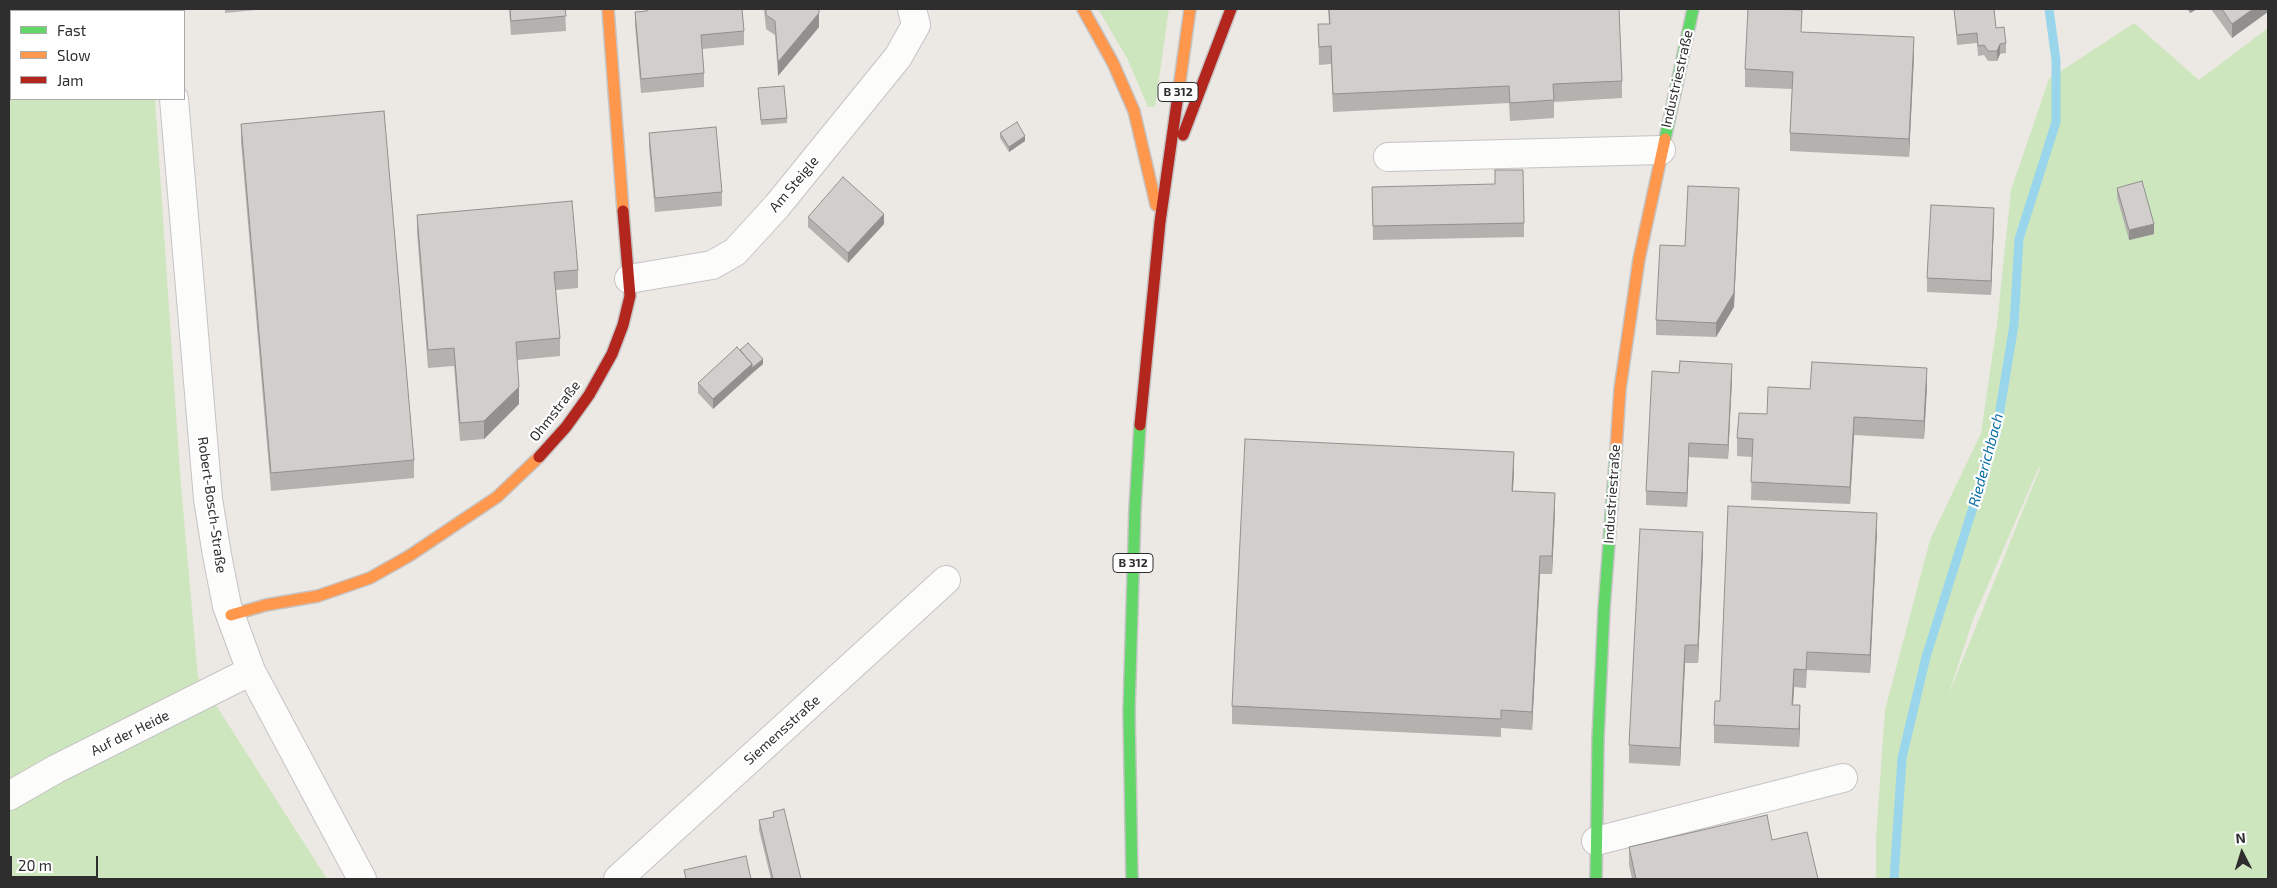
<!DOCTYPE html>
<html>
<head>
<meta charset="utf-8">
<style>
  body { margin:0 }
  #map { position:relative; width:2277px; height:888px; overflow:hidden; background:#ece8e4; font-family:"Exo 2",sans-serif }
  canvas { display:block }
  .frame { position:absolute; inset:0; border:10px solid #2e2e2e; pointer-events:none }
  .legend { position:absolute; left:10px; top:10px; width:175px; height:90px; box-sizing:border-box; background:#fff; border:1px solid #ababab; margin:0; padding:6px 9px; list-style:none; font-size:15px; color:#2e2e2e }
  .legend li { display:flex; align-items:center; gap:10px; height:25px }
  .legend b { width:25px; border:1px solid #ababab }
  .north { position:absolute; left:2217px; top:828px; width:50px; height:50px; -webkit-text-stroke:4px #fff; paint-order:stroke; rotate:355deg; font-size:14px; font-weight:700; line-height:20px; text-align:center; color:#2e2e2e }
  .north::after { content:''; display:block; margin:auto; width:18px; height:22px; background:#2e2e2e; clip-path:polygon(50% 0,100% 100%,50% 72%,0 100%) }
  .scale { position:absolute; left:10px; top:856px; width:88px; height:22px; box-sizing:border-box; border:2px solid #2e2e2e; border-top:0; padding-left:6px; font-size:15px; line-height:18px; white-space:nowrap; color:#2e2e2e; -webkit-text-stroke:4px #fff; paint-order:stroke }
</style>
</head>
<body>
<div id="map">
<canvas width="2277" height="888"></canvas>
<div class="frame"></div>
<ul class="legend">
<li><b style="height:6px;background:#63d668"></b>Fast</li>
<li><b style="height:6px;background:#ff974d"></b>Slow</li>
<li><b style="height:6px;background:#b3261e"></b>Jam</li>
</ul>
<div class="north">N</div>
<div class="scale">20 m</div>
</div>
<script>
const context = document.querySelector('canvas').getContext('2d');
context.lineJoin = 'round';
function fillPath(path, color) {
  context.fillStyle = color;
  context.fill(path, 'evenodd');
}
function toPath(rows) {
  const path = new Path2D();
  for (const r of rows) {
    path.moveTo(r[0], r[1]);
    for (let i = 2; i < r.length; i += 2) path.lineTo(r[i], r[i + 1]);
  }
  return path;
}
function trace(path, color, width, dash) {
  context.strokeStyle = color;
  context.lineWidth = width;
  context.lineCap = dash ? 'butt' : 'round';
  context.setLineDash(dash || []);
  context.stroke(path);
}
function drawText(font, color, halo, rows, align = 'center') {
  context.font = font + ' "Exo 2",sans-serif';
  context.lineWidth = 4.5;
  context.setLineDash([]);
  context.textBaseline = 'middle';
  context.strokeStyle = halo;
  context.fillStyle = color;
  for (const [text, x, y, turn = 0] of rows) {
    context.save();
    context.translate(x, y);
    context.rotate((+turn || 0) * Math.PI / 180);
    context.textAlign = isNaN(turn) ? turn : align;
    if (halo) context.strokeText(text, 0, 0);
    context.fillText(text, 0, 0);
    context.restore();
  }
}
const green = toPath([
  [9,9,149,9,149,11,11,11,11,99,155,99,180,474,198,677,327,879,9,879],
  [1098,9,1169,9,1155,107,1148,107,1127,58],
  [2134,23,2199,80,2268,28,2268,879,1876,879,1876,838,1885,710,1930,540,1981,433,1997,324,2011,190,2049,79],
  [2039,467,2040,468,1948,696,1974,617]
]);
const stream = toPath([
  [9,38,11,38],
  [9,78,11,70],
  [1894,879,1902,758,1926,657,1996,434,2014,325,2019,239,2056,122,2056,60,2049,9]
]);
const street = toPath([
  [167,9,167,11],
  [174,99,208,499,217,555,227,606,251,671,362,879],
  [1388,157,1661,150],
  [629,279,712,265,735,252,777,206,898,57,916,25,912,9],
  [9,796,56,769,251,671],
  [1596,841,1843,778],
  [618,879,946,580]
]);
const fast = toPath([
  [1665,139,1693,9],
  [1132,879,1129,712,1135,508,1140,425],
  [1596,879,1598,738,1604,609,1616,450]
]);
const slow = toPath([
  [608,9,623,211],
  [1083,9,1113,63,1134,111,1156,205],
  [1179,88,1190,9],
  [1616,450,1620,389,1639,259,1665,139],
  [231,615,266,605,318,596,370,578,409,556,497,497,539,457]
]);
const jam = toPath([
  [1183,135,1231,9],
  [1140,425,1160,222,1179,88],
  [539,457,566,427,589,395,612,354,623,325,630,296,623,211]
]);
const wall = toPath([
  [225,9,265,9,225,13],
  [509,9,565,9,566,31,511,35],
  [646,9,742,9,744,31,744,45,702,49,704,73,704,87,641,93,635,26,635,12,646,11],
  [764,9,819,9,819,27,778,76,775,35,766,29],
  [1328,9,1619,9,1622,81,1622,98,1554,102,1554,118,1510,121,1509,103,1333,112,1331,64,1319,65,1318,24,1329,24],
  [1954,9,1994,9,1996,28,2006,43,2006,53,2000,54,1997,61,1988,61,1984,55,1978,56,1977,43,1957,45],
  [2187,9,2197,9,2190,13],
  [2211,9,2268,9,2232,38],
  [1801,32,1914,55,1909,157,1790,151,1790,133,1792,89,1745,87,1745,69],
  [758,88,787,118,787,123,761,125],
  [241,124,414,460,414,478,271,491,241,142],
  [649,133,722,192,722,206,655,212,649,147],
  [1000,133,1025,141,1009,152,1000,138],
  [1372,187,1524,223,1524,237,1373,240],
  [2117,188,2154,234,2129,240,2117,197],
  [1739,202,1734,307,1716,337,1656,335,1656,320],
  [417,215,578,270,578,288,556,290,560,338,560,356,517,360,519,404,484,439,460,441,454,366,428,368,417,233],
  [808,217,884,224,848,263,808,227],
  [1994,222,1991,295,1927,292,1927,278],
  [740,350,763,364,713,409,698,393,698,383],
  [1732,378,1728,459,1689,457,1687,507,1646,505,1646,491],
  [1927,386,1924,439,1854,435,1850,504,1751,500,1752,457,1737,456,1737,438,1767,414,1810,389],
  [1514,470,1513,491,1555,511,1552,574,1540,574,1532,730,1501,728,1501,737,1232,724,1232,706],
  [1877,531,1870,673,1807,670,1806,688,1794,687,1793,705,1800,723,1799,747,1714,743,1714,725,1720,701],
  [1703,550,1698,663,1685,663,1680,766,1629,763,1629,745],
  [773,812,801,879,771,879,759,830,759,820,773,817],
  [1772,840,1818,879,1632,879,1629,865,1629,847]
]);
const shadedWall = toPath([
  [2190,9,2197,9,2190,13],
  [2253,9,2268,9,2268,12,2232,38,2232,24],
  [819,13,819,27,778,76,778,62],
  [1914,37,1914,55,1909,157,1909,139],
  [2000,44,2000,54,1997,61,1997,51],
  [1025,136,1025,141,1009,152,1009,147],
  [1739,188,1734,307,1716,337,1716,323],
  [1994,208,1994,222,1991,295,1991,281],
  [884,214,884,224,848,263,848,253],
  [2154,224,2154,234,2129,240,2129,230],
  [763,359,763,364,752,373,752,368],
  [752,364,752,373,713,409,713,399],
  [1732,364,1732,378,1728,459,1728,445],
  [1927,368,1927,386,1924,439,1924,421],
  [519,387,519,404,484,439,484,421],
  [1854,417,1854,435,1850,504,1850,487],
  [1689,443,1689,457,1687,507,1687,493],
  [1514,452,1514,470,1512,508,1512,491],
  [1555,493,1555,511,1552,574,1552,556],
  [1877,513,1877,531,1870,673,1870,655],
  [1703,532,1703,550,1698,663,1698,645],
  [1540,556,1540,574,1532,730,1532,712],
  [1685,645,1685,663,1680,766,1680,748],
  [1794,669,1794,687,1792,723,1792,705],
  [1800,705,1800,723,1799,747,1799,729]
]);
const building = toPath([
  [510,9,565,9,566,16,511,21,510,9],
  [647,9,742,9,744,31,701,35,704,73,641,79,635,12,647,11,647,9],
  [766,9,819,9,819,13,778,62,775,21,766,15,766,9],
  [1329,9,1619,9,1622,81,1553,84,1554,100,1510,103,1509,86,1333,94,1331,46,1319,47,1318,24,1330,24,1329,9],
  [1748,9,1770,9,1802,10,1801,32,1914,37,1909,139,1790,133,1793,72,1745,69,1748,9],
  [1954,9,1994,9,1996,28,2004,27,2006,43,2000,44,1997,51,1988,51,1984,45,1978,46,1977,33,1957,35,1954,9],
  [2222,9,2253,9,2232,24,2222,9],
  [784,86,787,118,761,120,758,88,784,86],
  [384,111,414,460,271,473,241,124,384,111],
  [1017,122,1025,136,1009,147,1000,133,1017,122],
  [716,127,722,192,655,198,649,133,716,127],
  [1495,170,1523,170,1524,223,1373,226,1372,187,1495,184,1495,170],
  [843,177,884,214,848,253,808,217,843,177],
  [2142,181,2154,224,2129,230,2117,188,2142,181],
  [1688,186,1739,188,1734,293,1716,323,1656,320,1660,245,1685,246,1688,186],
  [572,201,578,270,554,272,560,338,516,342,519,387,484,421,460,423,454,348,428,350,417,215,572,201],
  [1931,205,1994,208,1991,281,1927,278,1931,205],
  [748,343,763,359,752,368,752,364,740,350,748,343],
  [737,347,752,364,713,399,698,383,737,347],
  [1680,361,1732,364,1728,445,1689,443,1687,493,1646,491,1652,371,1679,373,1680,361],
  [1812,362,1927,368,1924,421,1854,417,1850,487,1751,482,1753,439,1737,438,1739,413,1767,414,1768,387,1810,389,1812,362],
  [1245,439,1514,452,1512,491,1555,493,1552,556,1540,556,1532,712,1501,710,1501,719,1232,706,1245,439],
  [1728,506,1877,513,1870,655,1807,652,1806,670,1794,669,1792,705,1800,705,1799,729,1714,725,1715,701,1720,701,1728,506],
  [1640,529,1703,532,1698,645,1685,645,1680,748,1629,745,1640,529],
  [784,809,801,879,773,879,759,820,774,817,773,812,784,809],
  [1767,815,1772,840,1807,832,1818,879,1636,879,1629,847,1767,815],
  [746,856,751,879,686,879,684,870,746,856]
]);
const shields = [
  [1178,92,40],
  [1133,563,40]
];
const shieldNames = [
  ["B 312",1178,92],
  ["B 312",1133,563]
];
const streetNames = [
  ["Industriestraße",1677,79,-77],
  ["Am Steigle",794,184,-50],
  ["Ohmstraße",555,411,-52],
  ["Industriestraße",1612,494,-86],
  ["Robert-Bosch-Straße",212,505,82],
  ["Siemensstraße",782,730,-42],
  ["Auf der Heide",130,733,-26]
];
const waterNames = [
  ["Riederichbach",1986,460,-75]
];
fillPath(green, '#cee6be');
trace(stream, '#99d6ec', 9);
trace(street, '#c5c4c5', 30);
trace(fast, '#c5c4c5', 14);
trace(slow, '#c5c4c5', 14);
trace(jam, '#c5c4c5', 14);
trace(street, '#fcfcfb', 28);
trace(fast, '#63d668', 11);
trace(slow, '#ff974d', 11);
trace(jam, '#b3261e', 11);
fillPath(wall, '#b4b1af');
fillPath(shadedWall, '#92908e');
fillPath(building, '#d1cecb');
trace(building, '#92908e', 1);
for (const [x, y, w] of shields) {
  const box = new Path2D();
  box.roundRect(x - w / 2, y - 9.5, w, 19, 4);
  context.fillStyle = '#fff';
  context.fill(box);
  trace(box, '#2e2e2e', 1);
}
drawText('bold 12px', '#2e2e2e', null, shieldNames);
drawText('14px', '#2e2e2e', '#fff', streetNames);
drawText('italic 15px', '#0d6fa3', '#fff', waterNames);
</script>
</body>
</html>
